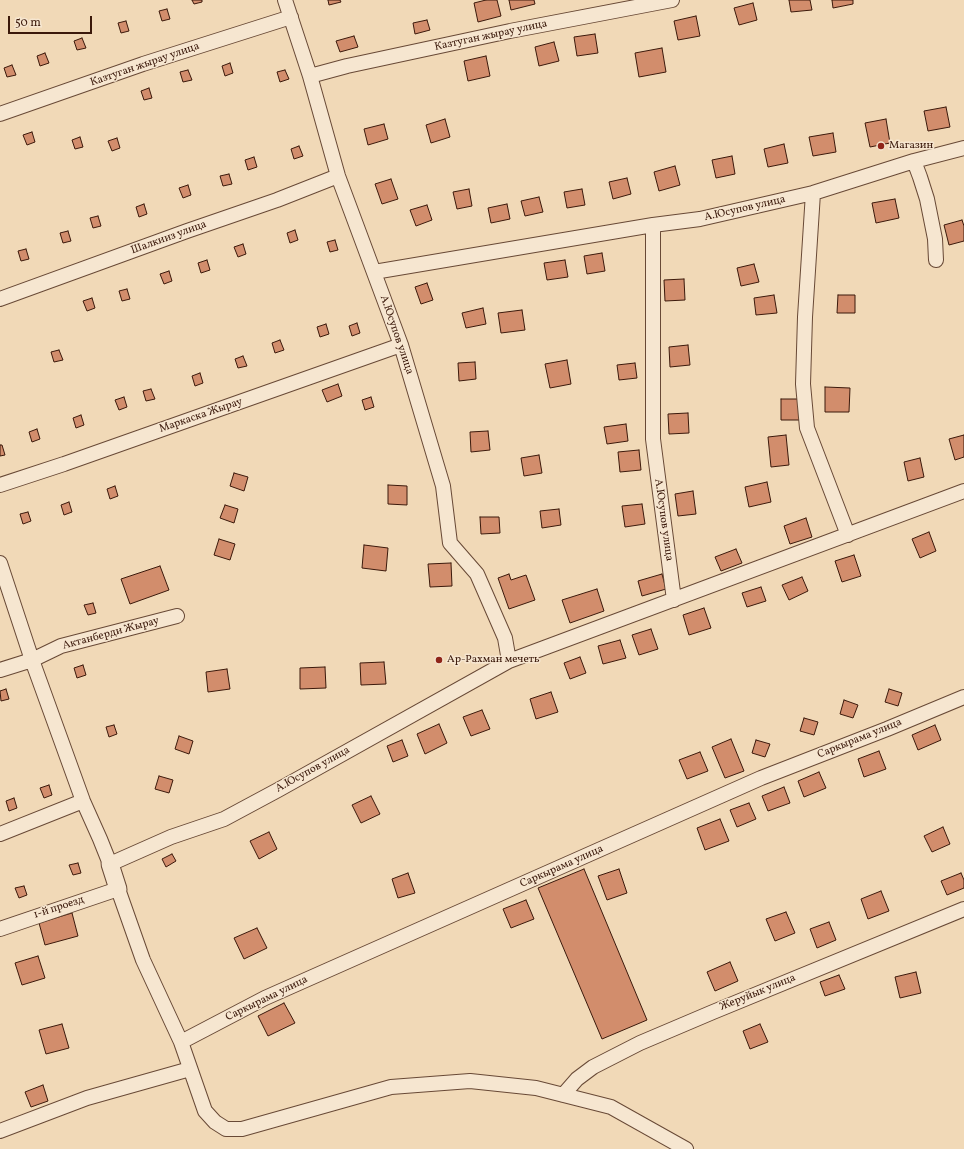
<!DOCTYPE html>
<html>
<head>
<meta charset="utf-8">
<style>
  body { margin:0 }
  #map { position:relative; width:964px; height:1149px; overflow:hidden; background:#f1d9b7; font-family:Vollkorn,serif }
  canvas { display:block }
  .scale { position:absolute; left:8px; top:16px; width:84px; height:18px; box-sizing:border-box; border:2px solid #3b190b; border-top:0; padding-left:5px; font-size:12px; line-height:14px; white-space:nowrap; color:#3b190b; -webkit-text-stroke:3px #f6e6d0; paint-order:stroke }
</style>
</head>
<body>
<div id="map">
<canvas width="964" height="1149"></canvas>
<div class="scale">50 m</div>
</div>
<script>
const context = document.querySelector('canvas').getContext('2d');
context.lineJoin = 'round';
function fillPath(path, color) {
  context.fillStyle = color;
  context.fill(path, 'evenodd');
}
function toPath(rows) {
  const path = new Path2D();
  for (const r of rows) {
    path.moveTo(r[0], r[1]);
    for (let i = 2; i < r.length; i += 2) path.lineTo(r[i], r[i + 1]);
  }
  return path;
}
function trace(path, color, width, dash) {
  context.strokeStyle = color;
  context.lineWidth = width;
  context.lineCap = dash ? 'butt' : 'round';
  context.setLineDash(dash || []);
  context.stroke(path);
}
function drawText(font, color, halo, rows, align = 'center') {
  context.font = font + ' Vollkorn,serif';
  context.lineWidth = 3;
  context.setLineDash([]);
  context.textBaseline = 'middle';
  context.strokeStyle = halo;
  context.fillStyle = color;
  for (const [text, x, y, turn = 0] of rows) {
    context.save();
    context.translate(x, y);
    context.rotate((+turn || 0) * Math.PI / 180);
    context.textAlign = isNaN(turn) ? turn : align;
    if (halo) context.strokeText(text, 0, 0);
    context.fillText(text, 0, 0);
    context.restore();
  }
}
const building = toPath([
  [192,0,202,0,202,2,194,4,192,0],
  [328,0,340,0,341,2,329,5,328,0],
  [486,0,497,0,501,16,478,22,474,3,486,0],
  [509,0,534,0,535,4,511,10,509,0],
  [789,0,810,0,812,10,791,12,789,0],
  [832,0,853,0,853,4,833,8,832,0],
  [753,3,757,20,739,25,734,8,753,3],
  [167,9,170,19,162,21,159,11,167,9],
  [696,16,700,36,678,40,674,21,696,16],
  [427,20,430,30,415,34,413,23,427,20],
  [126,21,129,31,121,33,118,23,126,21],
  [595,34,598,53,577,56,574,37,595,34],
  [354,36,358,47,340,52,336,41,354,36],
  [82,38,86,48,77,50,74,41,82,38],
  [554,42,559,61,539,66,535,47,554,42],
  [662,48,666,72,639,77,635,53,662,48],
  [45,53,49,63,40,66,37,56,45,53],
  [486,56,490,76,468,81,464,61,486,56],
  [230,63,233,73,225,76,222,66,230,63],
  [12,65,16,75,7,77,4,68,12,65],
  [188,70,192,80,183,82,180,72,188,70],
  [285,70,289,79,280,82,277,72,285,70],
  [149,88,152,98,144,100,141,91,149,88],
  [946,107,950,127,928,131,924,111,946,107],
  [445,119,450,137,431,143,426,125,445,119],
  [886,119,890,143,870,147,865,123,886,119],
  [384,124,388,139,368,145,364,129,384,124],
  [32,132,35,142,27,145,23,135,32,132],
  [833,133,836,152,813,156,809,137,833,133],
  [80,137,83,147,75,149,72,140,80,137],
  [117,138,120,148,112,151,108,141,117,138],
  [784,144,788,163,768,167,764,149,784,144],
  [299,146,303,156,294,159,291,149,299,146],
  [732,156,735,174,716,178,712,160,732,156],
  [254,157,257,167,248,170,245,160,254,157],
  [675,166,680,185,659,191,654,172,675,166],
  [229,174,232,184,223,186,220,176,229,174],
  [627,178,631,194,613,199,609,182,627,178],
  [391,179,398,199,382,204,375,184,391,179],
  [188,185,191,195,183,198,179,188,188,185],
  [469,189,472,206,457,209,453,192,469,189],
  [582,189,585,205,567,208,564,192,582,189],
  [539,197,543,212,525,216,521,201,539,197],
  [895,199,899,218,876,223,872,203,895,199],
  [144,204,147,214,139,217,136,207,144,204],
  [507,204,510,219,491,223,488,208,507,204],
  [427,205,432,220,416,226,410,210,427,205],
  [98,216,101,226,93,228,90,218,98,216],
  [962,220,964,226,964,241,949,245,944,225,962,220],
  [295,230,298,240,290,243,287,233,295,230],
  [68,231,71,241,63,243,60,233,68,231],
  [335,240,338,250,330,252,327,242,335,240],
  [243,244,246,254,238,257,234,247,243,244],
  [26,249,29,259,21,261,18,251,26,249],
  [602,253,605,271,587,274,584,256,602,253],
  [207,260,210,270,201,273,198,263,207,260],
  [565,260,568,277,547,280,544,263,565,260],
  [754,264,759,282,741,286,737,268,754,264],
  [169,271,172,281,164,284,160,274,169,271],
  [684,279,685,300,665,301,664,280,684,279],
  [427,283,433,300,421,304,415,287,427,283],
  [127,289,130,299,122,301,119,291,127,289],
  [774,295,777,313,756,315,754,298,774,295],
  [838,295,855,295,855,313,837,313,838,295],
  [92,298,95,308,87,311,83,301,92,298],
  [483,308,486,324,466,328,462,313,483,308],
  [522,310,525,330,501,333,498,313,522,310],
  [357,323,360,333,352,336,349,326,357,323],
  [326,324,329,334,320,337,317,327,326,324],
  [280,340,284,350,275,353,272,343,280,340],
  [688,345,690,365,670,367,669,347,688,345],
  [59,350,63,360,54,362,51,352,59,350],
  [243,356,247,366,238,368,235,359,243,356],
  [567,360,571,384,550,388,545,364,567,360],
  [475,362,476,379,459,381,458,363,475,362],
  [635,363,637,378,619,380,617,365,635,363],
  [200,373,203,383,195,386,192,376,200,373],
  [338,384,342,396,327,402,322,390,338,384],
  [825,387,850,388,849,412,825,412,825,387],
  [151,389,155,399,146,401,143,391,151,389],
  [124,397,127,407,119,410,115,400,124,397],
  [371,397,374,407,365,410,362,400,371,397],
  [781,399,803,399,802,420,781,420,781,399],
  [688,413,689,433,669,434,668,414,688,413],
  [81,415,84,425,76,428,73,418,81,415],
  [626,424,628,441,607,444,604,427,626,424],
  [37,429,40,439,32,442,29,432,37,429],
  [488,431,490,450,471,452,470,432,488,431],
  [786,435,789,465,771,467,768,437,786,435],
  [964,435,964,457,955,460,949,439,964,435],
  [0,445,2,445,5,455,0,456,0,445],
  [639,450,641,470,620,472,618,452,639,450],
  [539,455,542,473,524,476,521,458,539,455],
  [920,458,924,477,908,481,904,462,920,458],
  [234,473,248,477,244,491,230,486,234,473],
  [767,482,771,502,749,507,745,487,767,482],
  [388,485,407,486,407,505,388,504,388,485],
  [115,486,118,496,110,499,107,489,115,486],
  [693,491,696,514,678,516,675,494,693,491],
  [69,502,72,512,64,515,61,505,69,502],
  [642,504,645,524,625,527,622,506,642,504],
  [225,505,238,509,234,523,220,518,225,505],
  [559,509,561,525,542,528,540,511,559,509],
  [28,512,31,521,23,524,20,514,28,512],
  [480,517,499,517,500,533,481,534,480,517],
  [806,518,812,537,790,544,784,526,806,518],
  [929,532,936,551,920,558,912,539,929,532],
  [219,539,235,544,230,560,214,555,219,539],
  [364,545,388,548,386,571,362,568,364,545],
  [736,549,742,563,721,571,715,557,736,549],
  [854,555,861,576,842,582,835,561,854,555],
  [451,563,452,586,430,587,428,564,451,563],
  [160,566,169,590,130,604,121,579,160,566],
  [509,574,511,580,526,575,535,600,509,609,498,578,509,574],
  [662,574,666,589,642,596,638,581,662,574],
  [802,577,808,591,789,600,782,585,802,577],
  [761,587,766,601,747,607,742,593,761,587],
  [597,589,604,611,570,623,562,600,597,589],
  [93,603,96,613,88,615,84,605,93,603],
  [704,608,711,628,689,635,683,615,704,608],
  [651,629,658,649,639,655,632,635,651,629],
  [620,640,626,658,603,664,598,646,620,640],
  [580,657,586,673,570,679,564,663,580,657],
  [384,662,386,684,361,685,360,663,384,662],
  [83,665,86,675,77,678,74,668,83,665],
  [325,667,326,688,300,689,300,668,325,667],
  [227,669,230,689,208,692,206,672,227,669],
  [6,689,9,699,1,701,0,691,6,689],
  [889,689,902,693,898,706,885,702,889,689],
  [551,692,558,712,536,719,530,699,551,692],
  [844,700,858,705,853,718,840,714,844,700],
  [482,710,490,729,471,736,463,717,482,710],
  [804,718,818,722,814,735,800,731,804,718],
  [439,724,447,743,425,754,417,734,439,724],
  [114,725,117,734,109,737,106,727,114,725],
  [935,725,941,740,918,750,912,735,935,725],
  [179,736,193,741,189,754,175,749,179,736],
  [731,739,744,771,725,778,712,747,731,739],
  [402,740,408,756,393,762,387,746,402,740],
  [756,740,770,744,765,757,752,753,756,740],
  [879,751,886,769,864,777,858,759,879,751],
  [700,752,708,771,687,779,679,760,700,752],
  [819,772,826,788,804,797,798,781,819,772],
  [159,776,173,780,169,793,155,789,159,776],
  [49,785,52,795,44,798,40,788,49,785],
  [784,787,790,803,768,811,762,796,784,787],
  [371,796,380,814,361,823,352,805,371,796],
  [14,798,17,808,9,811,6,801,14,798],
  [749,803,756,819,737,827,730,810,749,803],
  [720,819,729,841,705,850,697,828,720,819],
  [943,827,950,844,932,852,924,836,943,827],
  [269,832,277,849,259,859,250,841,269,832],
  [172,854,176,861,166,867,162,859,172,854],
  [78,863,81,873,73,875,69,865,78,863],
  [584,869,647,1020,602,1039,538,888,584,869],
  [619,869,627,893,607,900,598,876,619,869],
  [408,873,415,893,398,898,392,879,408,873],
  [961,873,964,880,964,888,947,895,941,881,961,873],
  [24,886,27,895,19,898,15,888,24,886],
  [881,891,889,911,868,919,861,899,881,891],
  [526,900,534,919,511,928,503,909,526,900],
  [786,912,795,933,775,941,766,919,786,912],
  [72,913,78,936,45,945,39,923,72,913],
  [829,922,836,940,817,948,810,929,829,922],
  [257,928,267,948,244,959,234,938,257,928],
  [38,956,45,978,22,985,15,963,38,956],
  [730,962,738,981,715,991,707,972,730,962],
  [916,972,921,993,900,998,895,977,916,972],
  [839,975,845,989,825,996,820,982,839,975],
  [284,1003,295,1023,268,1036,258,1016,284,1003],
  [62,1024,69,1048,46,1054,39,1030,62,1024],
  [760,1024,768,1042,750,1049,743,1031,760,1024],
  [43,1085,48,1101,31,1107,25,1092,43,1085]
]);
const minor = toPath([
  [285,0,310,76,338,176,401,345,443,486,450,543,477,574,505,638,509,661],
  [310,76,347,66,510,31,672,0],
  [0,114,143,64,291,17],
  [914,161,920,177,927,199,935,239,936,260],
  [813,193,805,317,803,384,807,428,848,535],
  [653,225,653,439,674,600],
  [374,272,653,225,700,219,813,193,914,161,964,148],
  [0,299,187,231,277,200,338,176],
  [0,485,64,464,401,345],
  [0,563,32,660,83,801,100,839,110,864,171,837,224,819,278,790,509,661,964,491],
  [0,670,32,660,61,646,177,616],
  [0,834,83,801],
  [0,929,118,889,143,960,181,1042,205,1111,215,1122,226,1129,242,1129,391,1087,470,1081,536,1088,611,1107,686,1149],
  [181,1042,265,998,761,778,887,729,964,697],
  [563,1095,577,1079,593,1067,640,1043,713,1012,964,909],
  [0,1131,87,1098,190,1069]
]);
const tertiary = toPath([
  [110,864,118,889]
]);
const markers = [
  [881,146,4,"#8f2418"],
  [439,660,4,"#8f2418"]
];
const streetNames = [
  ["Казтуган жырау улица",491,36,-12],
  ["Казтуган жырау улица",145,65,-19],
  ["А.Юсупов улица",745,209,-13],
  ["Шалкииз улица",169,238,-20],
  ["А.Юсупов улица",396,335,71],
  ["Маркаска Жырау",201,416,-19],
  ["А.Юсупов улица",663,520,82],
  ["Актанберди Жырау",111,634,-15],
  ["Саркырама улица",860,739,-22],
  ["А.Юсупов улица",313,770,-29],
  ["Саркырама улица",562,867,-24],
  ["1-й проезд",59,908,-18],
  ["Жеруйык улица",758,993,-22],
  ["Саркырама улица",267,999,-26]
];
const poiNames = [
  ["Магазин",889,146],
  ["Ар-Рахман мечеть",447,660]
];
fillPath(building, '#d28d6c');
trace(building, '#3b190b', 1);
trace(minor, '#684936', 16);
trace(tertiary, '#684936', 19);
trace(minor, '#f6e6d0', 14);
trace(tertiary, '#f6e6d0', 17);
for (const [x, y, r, color] of markers) {
  const dot = new Path2D();
  dot.arc(x, y, r, 0, 2 * Math.PI);
  context.fillStyle = color;
  context.fill(dot);
  trace(dot, '#f6e6d0', 1.5);
}
drawText('11px', '#3b190b', '#f6e6d0', streetNames);
drawText('11px', '#3b190b', '#f6e6d0', poiNames, 'left');
</script>
</body>
</html>
